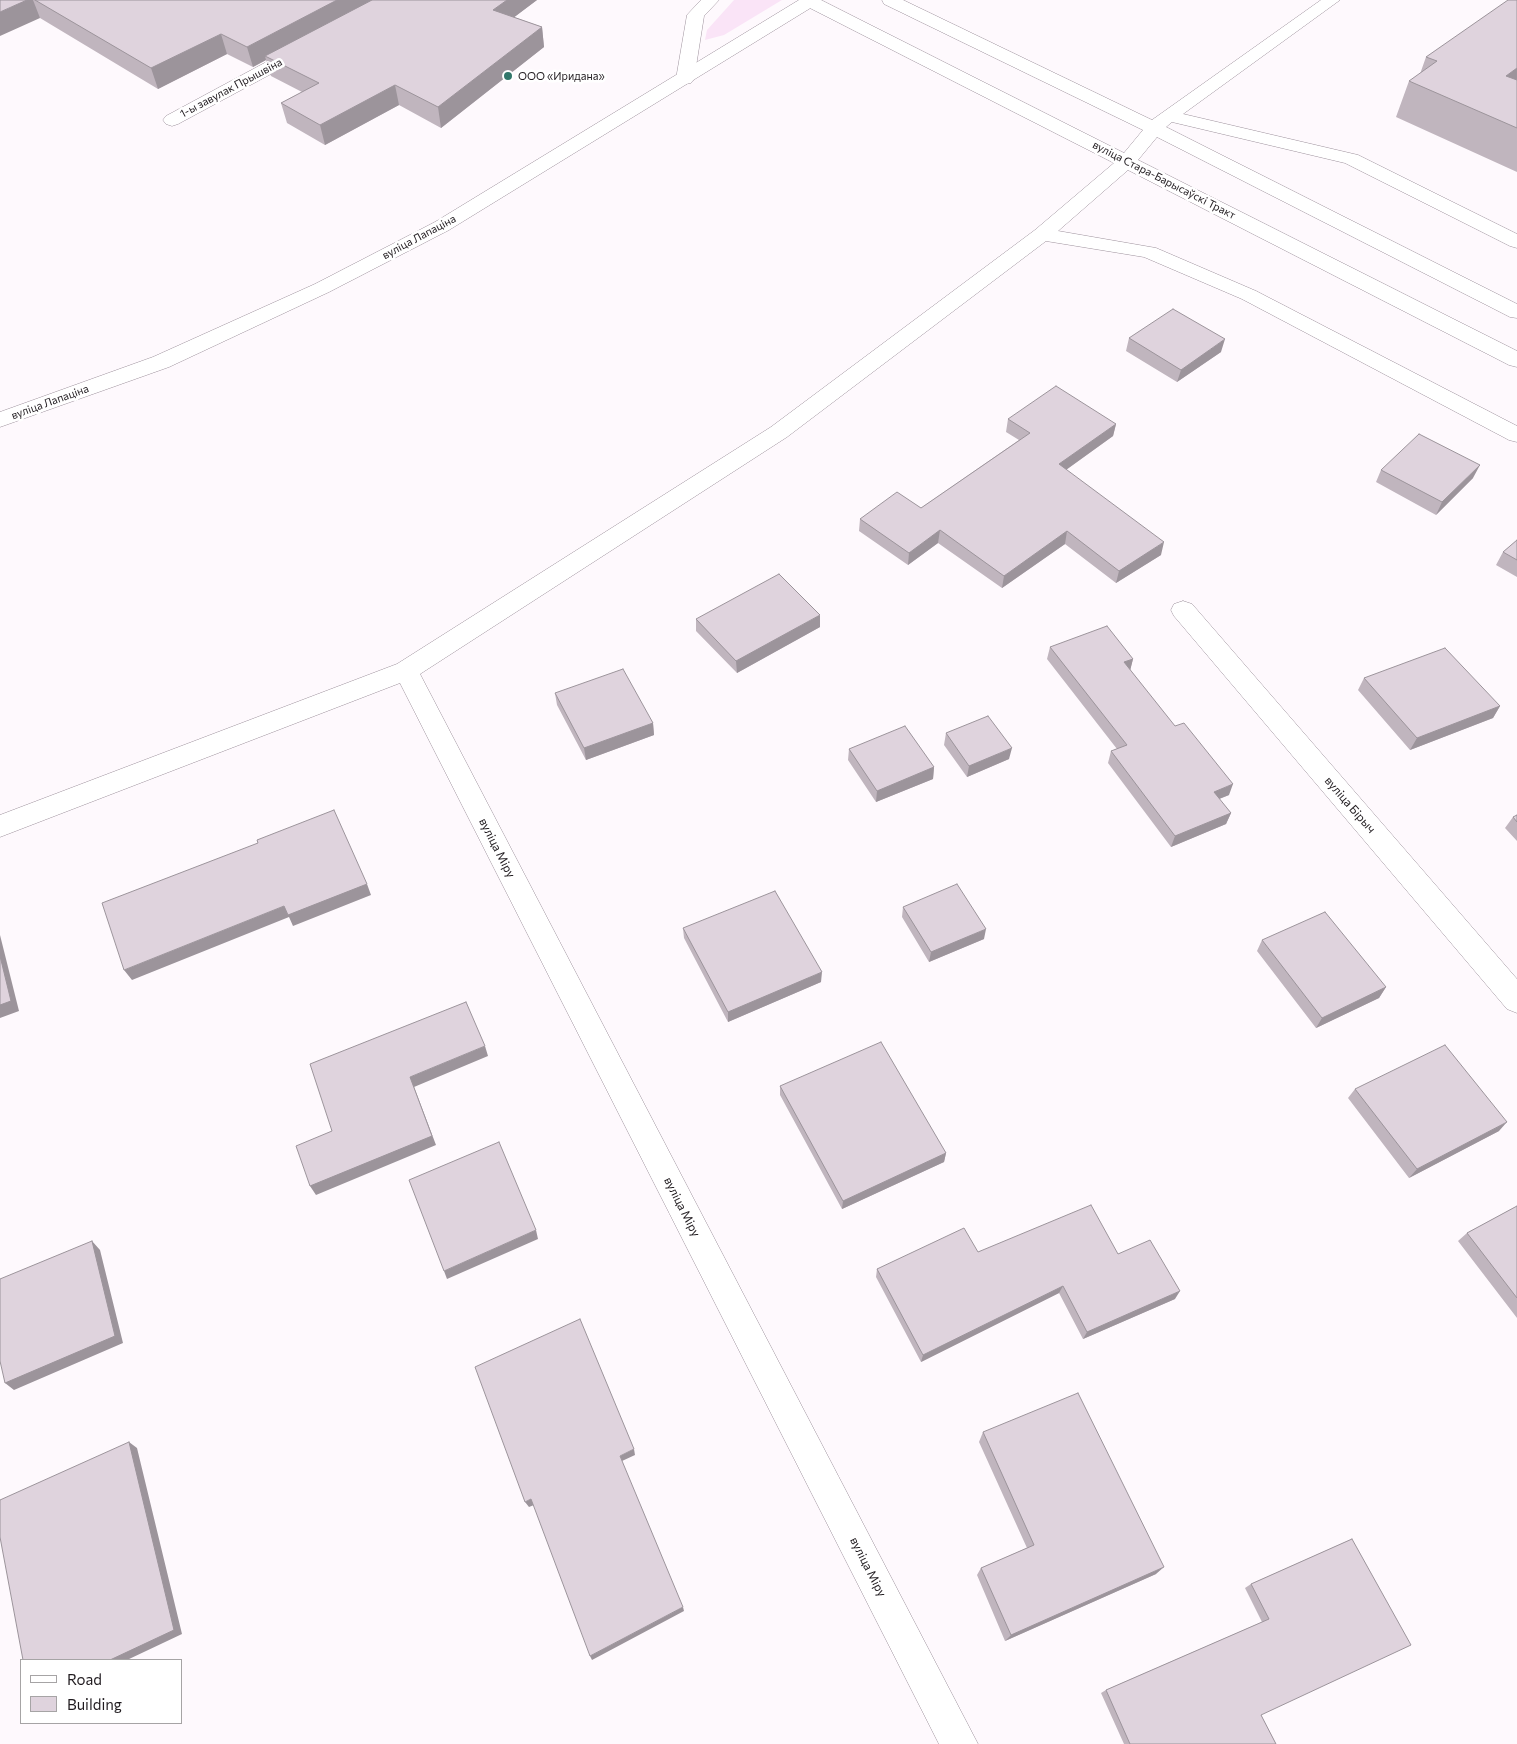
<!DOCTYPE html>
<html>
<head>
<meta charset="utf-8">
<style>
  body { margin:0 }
  #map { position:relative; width:1517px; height:1744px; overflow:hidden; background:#fef9fd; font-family:Commissioner,sans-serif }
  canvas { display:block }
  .legend { position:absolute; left:20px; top:1659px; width:162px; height:65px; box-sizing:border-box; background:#fff; border:1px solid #a6a4a5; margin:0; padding:6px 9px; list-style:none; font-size:15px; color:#201b1f }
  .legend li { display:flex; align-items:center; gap:10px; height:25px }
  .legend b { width:25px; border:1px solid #a6a4a5 }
</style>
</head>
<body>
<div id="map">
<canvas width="1517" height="1744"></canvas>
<ul class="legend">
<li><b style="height:6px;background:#fff"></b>Road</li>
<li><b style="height:14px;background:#dfd3dd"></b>Building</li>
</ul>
</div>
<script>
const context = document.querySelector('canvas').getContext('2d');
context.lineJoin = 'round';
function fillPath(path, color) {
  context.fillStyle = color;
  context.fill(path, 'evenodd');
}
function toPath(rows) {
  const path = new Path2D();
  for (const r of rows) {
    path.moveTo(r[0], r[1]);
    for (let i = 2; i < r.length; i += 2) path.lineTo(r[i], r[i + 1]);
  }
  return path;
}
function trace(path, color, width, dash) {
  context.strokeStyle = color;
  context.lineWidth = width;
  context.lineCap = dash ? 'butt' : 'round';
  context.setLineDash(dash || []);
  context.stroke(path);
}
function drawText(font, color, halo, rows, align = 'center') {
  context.font = font + ' Commissioner,sans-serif';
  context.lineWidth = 5;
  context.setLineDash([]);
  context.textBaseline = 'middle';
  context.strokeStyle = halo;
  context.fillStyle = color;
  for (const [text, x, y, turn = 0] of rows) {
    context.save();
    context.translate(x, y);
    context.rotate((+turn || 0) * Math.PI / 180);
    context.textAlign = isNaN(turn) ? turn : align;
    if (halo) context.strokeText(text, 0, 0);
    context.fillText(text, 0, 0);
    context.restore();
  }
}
const green = toPath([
  [734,0,782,0,724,35,705,40,707,30]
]);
const street = toPath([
  [701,0,719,0,704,16,694,79,691,83,685,84,679,83,676,79,687,15,701,0],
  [802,0,821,0,1124,153,1143,130,884,4,882,0,903,0,1152,120,1321,0,1340,0,1183,114,1358,155,1517,234,1517,248,1510,246,1345,163,1172,122,1166,127,1517,304,1517,318,1510,317,1157,137,1138,160,1517,351,1517,367,1509,365,1128,170,1058,231,1156,248,1256,291,1517,426,1517,442,1509,440,1242,299,1144,257,1046,241,787,437,420,674,978,1744,939,1744,400,683,0,837,0,815,397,664,771,427,1035,230,1114,163,804,5,802,0],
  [302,45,308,46,311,50,308,54,178,124,172,126,166,124,163,120,166,116,296,46,302,45],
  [1183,601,1192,604,1517,979,1517,1013,1507,1009,1174,616,1171,610,1174,604,1183,601]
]);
const primary = toPath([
  [799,0,819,0,817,4,449,230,329,292,169,367,0,427,0,412,153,357,315,284,435,222,799,0]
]);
const wall = toPath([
  [0,0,537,0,514,17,542,27,544,47,441,128,399,105,325,145,287,123,281,103,302,92,271,76,266,60,253,67,227,54,158,89,40,18],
  [1517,0,1517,172,1396,117,1409,81,1420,74,1426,57],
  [1129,338,1221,352,1177,382,1126,351],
  [1008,419,1116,424,1113,436,1066,470,1161,555,1116,583,1065,544,1002,588,938,543,908,565,859,531,860,519,921,508,1019,440,1006,432],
  [1381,470,1473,478,1436,515,1376,482],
  [1517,540,1517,577,1496,565,1503,552],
  [696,619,820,627,737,673,696,631],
  [1050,647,1133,659,1130,670,1229,795,1219,799,1231,813,1226,824,1171,847,1108,763,1111,751,1117,749,1047,659],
  [1364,678,1500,706,1493,718,1410,750,1358,690],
  [555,693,653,723,654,735,586,760,557,705],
  [946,733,1009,759,967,777,944,745],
  [849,749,934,767,933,779,876,802,848,760],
  [1517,815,1517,841,1505,828,1513,817],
  [903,907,984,939,929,962,902,917],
  [683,928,821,982,728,1022,684,938],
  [1262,940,1386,987,1379,998,1316,1028,1257,951],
  [780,1086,946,1153,944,1162,842,1209,780,1095],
  [1355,1089,1499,1131,1409,1178,1348,1098],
  [1517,1206,1517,1318,1458,1241,1467,1233],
  [978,1252,1118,1254,1175,1299,1083,1339,1059,1293,921,1362,876,1277,877,1269],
  [983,1432,1156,1574,1005,1641,977,1575,981,1568,1027,1548,979,1442],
  [1352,1539,1261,1715,1276,1744,1124,1744,1101,1693,1106,1690,1262,1622,1245,1588,1251,1584]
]);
const shadedWall = toPath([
  [27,0,33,0,40,18,0,36,0,12],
  [337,0,379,0,265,56,266,60,253,67,247,47],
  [507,0,537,0,496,31,493,10],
  [542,27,544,47,441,128,438,107],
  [221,34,227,54,158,89,151,68],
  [1517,68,1517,93,1506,76],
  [395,85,399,105,325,145,320,125],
  [1225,339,1221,352,1177,382,1181,370],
  [1116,424,1113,436,1056,477,1059,464],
  [1480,465,1473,478,1436,515,1442,502],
  [940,530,938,543,908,565,909,553],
  [1067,531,1065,544,1002,588,1004,576],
  [1164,542,1161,555,1116,583,1119,571],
  [820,615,820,627,737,673,736,661],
  [1133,659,1130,671,1124,662],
  [1500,706,1493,718,1410,750,1417,738],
  [653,723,654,735,586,760,584,748],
  [1012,748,1009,759,967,777,969,766],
  [934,767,933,779,876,802,877,791],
  [1233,784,1229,795,1209,803,1214,792],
  [1231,813,1226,824,1171,847,1175,836],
  [367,884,371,895,293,926,289,917,132,980,124,970,284,906],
  [986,929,984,939,929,962,931,952],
  [0,935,19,1011,0,1018],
  [822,972,821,982,728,1022,728,1012],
  [1386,987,1379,998,1316,1028,1322,1018],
  [485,1046,488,1056,414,1087,436,1145,316,1195,310,1186,410,1077],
  [1507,1122,1499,1131,1409,1178,1417,1169],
  [946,1153,944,1162,842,1209,843,1201],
  [536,1230,538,1239,447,1279,444,1271],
  [92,1241,100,1250,123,1343,14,1390,5,1383],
  [1063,1286,1059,1293,921,1362,923,1355],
  [1180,1291,1175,1299,1083,1339,1087,1332],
  [129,1442,137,1448,182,1634,127,1660,110,1660],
  [634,1449,635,1455,622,1461,620,1456],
  [531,1499,534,1505,529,1507,525,1502],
  [1164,1567,1156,1574,1005,1641,1011,1635],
  [683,1607,684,1611,592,1660,590,1656]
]);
const building = toPath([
  [0,0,27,0,0,12,0,0],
  [35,0,337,0,247,47,221,34,151,68,35,0],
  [372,0,507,0,493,10,542,27,438,107,395,85,320,125,281,103,319,83,265,56,372,0],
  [1508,0,1517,0,1517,68,1506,76,1517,80,1517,128,1409,81,1437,61,1426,57,1508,0],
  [1173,309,1225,339,1181,370,1129,338,1173,309],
  [1056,386,1116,424,1059,464,1164,542,1119,571,1067,531,1004,576,940,530,909,553,860,519,897,492,921,508,1030,433,1008,419,1056,386],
  [1419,434,1480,465,1442,502,1381,470,1419,434],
  [1517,540,1517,560,1503,552,1517,540],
  [779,574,820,615,736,661,696,619,779,574],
  [1107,626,1133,659,1124,662,1175,726,1184,723,1233,784,1214,792,1231,813,1175,836,1111,751,1127,745,1050,647,1107,626],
  [1445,648,1500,706,1417,738,1364,678,1445,648],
  [623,669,653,723,584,748,555,693,623,669],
  [988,716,1012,748,969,766,946,733,988,716],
  [905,726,934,767,877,791,849,749,905,726],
  [334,810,367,884,288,915,284,906,124,970,102,903,258,843,257,840,334,810],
  [1517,815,1517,822,1513,817,1517,815],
  [957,884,986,929,931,952,903,907,957,884],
  [775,891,822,972,728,1012,683,928,775,891],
  [1325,912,1386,987,1322,1018,1262,940,1325,912],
  [0,956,11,1001,0,1005,0,956],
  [466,1002,485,1046,410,1077,432,1136,310,1186,296,1146,332,1131,310,1064,466,1002],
  [881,1042,946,1153,843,1201,780,1086,881,1042],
  [1445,1045,1507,1122,1417,1169,1355,1089,1445,1045],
  [499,1142,536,1230,444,1271,409,1180,499,1142],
  [1091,1205,1118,1254,1150,1240,1180,1291,1087,1332,1063,1286,923,1355,877,1269,964,1228,978,1252,1091,1205],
  [1517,1206,1517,1298,1467,1233,1517,1206],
  [92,1241,115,1336,5,1383,0,1361,0,1279,92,1241],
  [580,1319,634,1449,620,1456,683,1607,590,1656,531,1499,525,1502,475,1367,580,1319],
  [1078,1393,1164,1567,1011,1635,981,1568,1034,1545,983,1432,1078,1393],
  [129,1442,174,1630,110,1660,23,1660,0,1537,0,1500,129,1442],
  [1352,1539,1411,1645,1261,1715,1276,1744,1130,1744,1106,1690,1269,1619,1251,1584,1352,1539]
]);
const markers = [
  [508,76,5,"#31766a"]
];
const farPoinames = [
  ["ООО «Иридана»",518,76]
];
const farStreetnames = [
  ["1-ы завулак Прышвіна",231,88,-28],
  ["вуліца Стара-Барысаўскі Тракт",1164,180,27],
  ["вуліца Лапаціна",419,237,-28],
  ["вуліца Лапаціна",50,402,-20]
];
const streetNames = [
  ["вуліца Бірыч",1350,805,49],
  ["вуліца Міру",497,848,63],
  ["вуліца Міру",682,1207,63],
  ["вуліца Міру",868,1567,63]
];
fillPath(green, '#fae4f7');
trace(street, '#9d919c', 1);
trace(primary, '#9d919c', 1);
fillPath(street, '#fff');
fillPath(primary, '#fff');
fillPath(wall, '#c0b5be');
fillPath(shadedWall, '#9c949b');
fillPath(building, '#dfd3dd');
trace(building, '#9c949b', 1);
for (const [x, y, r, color] of markers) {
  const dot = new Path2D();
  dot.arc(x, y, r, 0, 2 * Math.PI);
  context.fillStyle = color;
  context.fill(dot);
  trace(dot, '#fff', 2);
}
drawText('11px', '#201b1f', '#fff', farPoinames, 'left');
drawText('11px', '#201b1f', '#fff', farStreetnames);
drawText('12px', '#201b1f', '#fff', streetNames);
</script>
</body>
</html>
